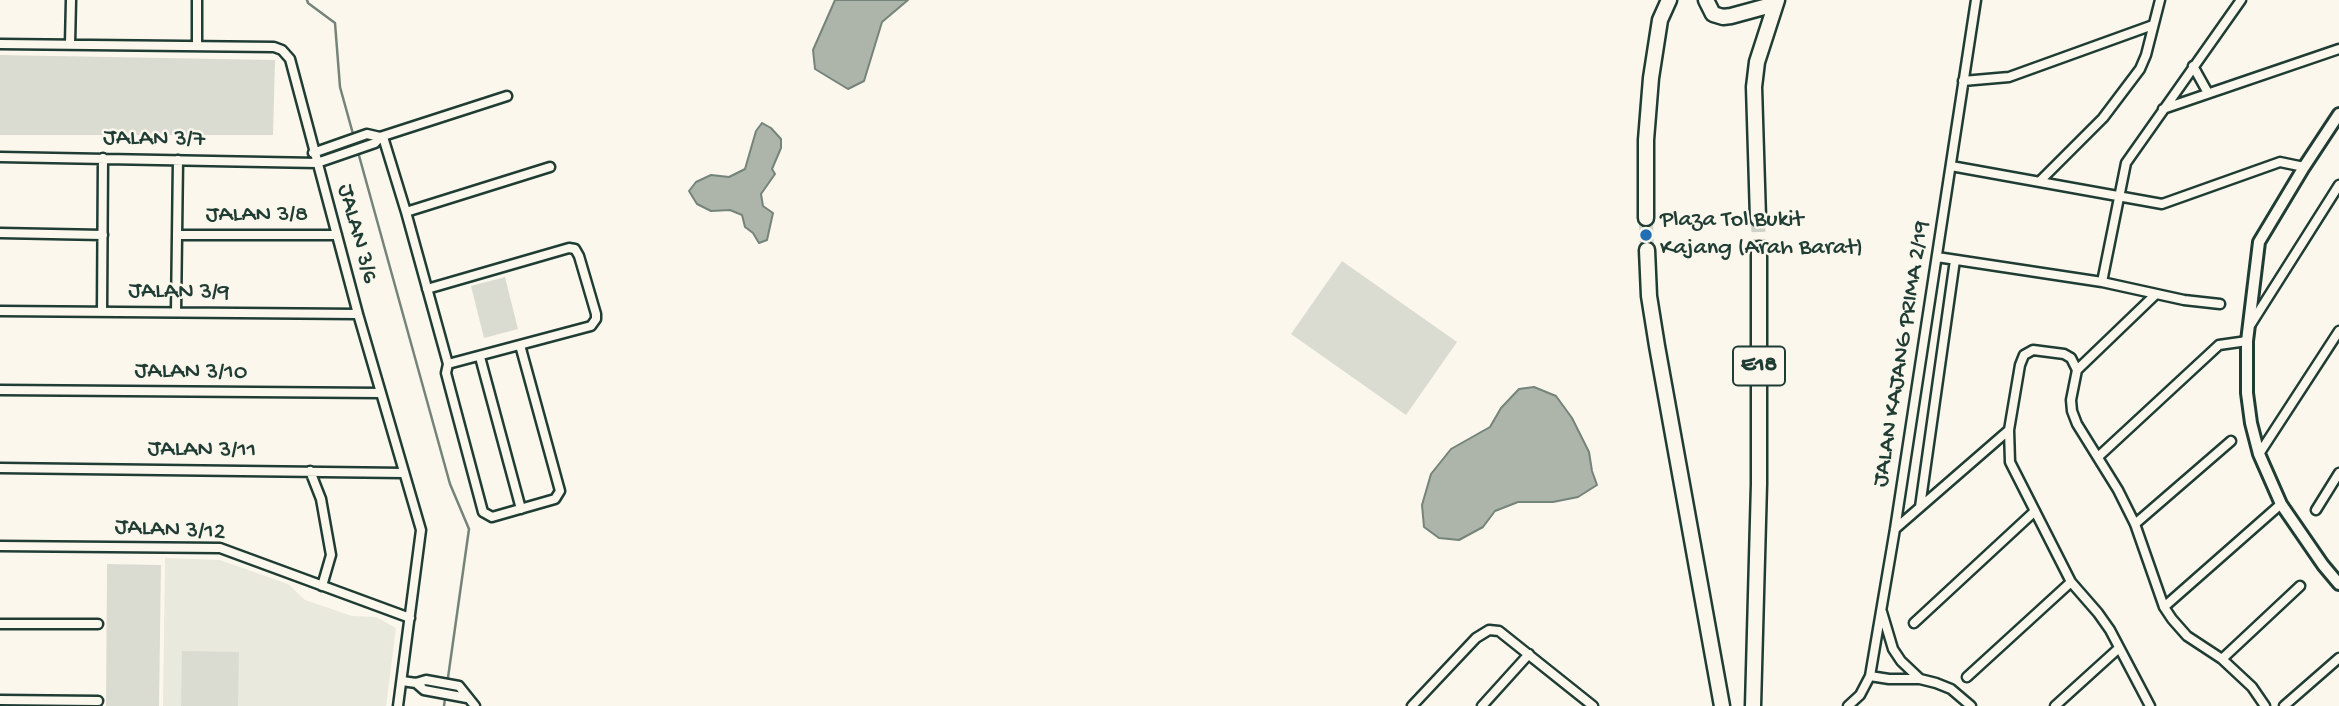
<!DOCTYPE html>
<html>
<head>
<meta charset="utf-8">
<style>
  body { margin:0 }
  canvas { display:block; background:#fbf7ec }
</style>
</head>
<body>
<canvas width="2339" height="706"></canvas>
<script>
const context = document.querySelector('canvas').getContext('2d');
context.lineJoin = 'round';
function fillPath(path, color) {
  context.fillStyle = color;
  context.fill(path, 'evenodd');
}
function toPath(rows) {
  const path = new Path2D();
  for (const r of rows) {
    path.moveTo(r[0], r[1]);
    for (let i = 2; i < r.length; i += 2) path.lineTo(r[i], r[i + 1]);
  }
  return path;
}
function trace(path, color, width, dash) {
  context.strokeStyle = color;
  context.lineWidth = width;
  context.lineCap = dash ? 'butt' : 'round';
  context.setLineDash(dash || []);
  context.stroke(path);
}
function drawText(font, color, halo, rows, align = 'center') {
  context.font = font + ' "Gochi Hand",sans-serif';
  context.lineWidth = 5;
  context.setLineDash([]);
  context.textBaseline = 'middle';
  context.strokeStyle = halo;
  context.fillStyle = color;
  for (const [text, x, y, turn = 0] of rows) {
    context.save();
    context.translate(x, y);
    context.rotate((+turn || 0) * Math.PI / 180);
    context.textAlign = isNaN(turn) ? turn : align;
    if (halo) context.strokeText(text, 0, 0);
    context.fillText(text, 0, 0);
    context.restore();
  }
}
const built = toPath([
  [165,558,220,560,288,584,305,600,352,616,376,617,396,628,386,706,163,706]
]);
const green = toPath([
  [0,55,275,60,273,135,0,135],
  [1342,261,1457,342,1406,415,1291,334],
  [505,277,518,329,484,338,471,286],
  [107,564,161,565,159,706,106,706],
  [182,651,239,652,238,706,181,706]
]);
const water = toPath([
  [835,0,908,0,882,22,864,81,848,89,815,69,813,50,835,0],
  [762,123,771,128,781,139,781,148,772,169,775,174,761,194,763,206,773,213,767,240,759,243,753,233,745,227,742,215,730,210,711,211,697,204,689,191,696,182,711,175,729,177,745,169,756,131,762,123],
  [1534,387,1556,396,1572,418,1589,452,1592,471,1597,485,1578,497,1553,502,1518,502,1495,511,1483,527,1459,540,1439,538,1424,527,1422,505,1431,474,1451,449,1490,427,1501,408,1519,389,1534,387]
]);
const stream = toPath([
  [307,0,308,3,335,23,340,87,450,484,469,529,444,706]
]);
const highwayTunnel = toPath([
  [1646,218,1647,250],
  [1758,218,1759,249]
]);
const street = toPath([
  [197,0,197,45],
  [0,44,274,47,282,50,290,59,358,314,421,530,398,706],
  [70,44,71,0],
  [2193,66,2208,93],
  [1963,81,2009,77,2153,25],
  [2163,109,2339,49],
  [383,137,406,212,448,364,446,373,483,512,492,517,555,499,560,491,520,345],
  [313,153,367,134,380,137],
  [0,157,317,163,375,143,380,137,507,96],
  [1951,166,2162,204,2280,162,2304,167],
  [2041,180,2103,118,2140,69,2146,55,2160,0],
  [406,212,550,167],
  [0,233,103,235],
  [177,235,337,235],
  [1937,257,2102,282,2184,300,2220,304],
  [2102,282,2126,163,2241,0],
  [427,289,569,248,575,249,579,256,596,314,596,319,591,326,448,364],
  [0,311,358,314],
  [102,311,103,158],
  [176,312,178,160],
  [2251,324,2339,185],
  [480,357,521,509],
  [2077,370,2156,294],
  [0,390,381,393],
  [2259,454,2339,331],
  [2098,457,2219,345,2247,341],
  [0,468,404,473],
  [310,471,321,499,331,555,322,586],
  [1920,507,1955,260],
  [2316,510,2339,473],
  [2135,524,2231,441],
  [1895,529,2009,430],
  [0,546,220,548,410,618],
  [2164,607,2281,504],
  [1882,612,1893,649,1901,661,1920,679],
  [1914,623,2035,511],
  [0,624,98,624],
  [2222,659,2300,586],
  [1870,676,1889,679,1920,679,1936,683,1951,689,1971,706],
  [1967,677,2071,582],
  [402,681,416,683,426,680,459,686,475,706],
  [416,683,424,690,467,698],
  [0,700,98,701],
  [1412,706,1476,638,1489,630,1499,631,1593,706],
  [1482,706,1529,654],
  [1848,706,1860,695,1870,676,1895,529,1976,0],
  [2055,706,2119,648],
  [2150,706,2110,630,2098,613,2071,582,2010,462,2009,430,2020,365,2024,355,2033,350,2064,354,2071,358,2077,370,2071,400,2072,411,2077,424,2118,490,2135,524,2164,607,2172,619,2187,636,2222,659,2252,687,2265,706],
  [2284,706,2339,658]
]);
const secondary = toPath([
  [2339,114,2304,167,2259,242,2247,341,2247,393,2251,423,2259,454,2281,504,2323,565,2339,584]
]);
const highway = toPath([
  [1706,0,1713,14,1723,17,1731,16,1775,4],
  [1646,218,1646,140,1651,78,1660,20,1669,0],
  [1758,218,1754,87,1757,62,1777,0],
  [1647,250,1649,296,1657,346,1722,706],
  [1753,706,1759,484,1759,249]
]);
const markers = [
  [1646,235,7,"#1f6fb2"]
];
const shields = [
  [1759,366,52]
];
const shieldNames = [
  ["E18",1759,366]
];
const streetNames = [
  ["JALAN 3/7",154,140,1],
  ["JALAN 3/8",257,216],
  ["JALAN 3/6",356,234,75],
  ["JALAN 3/9",179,293,1],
  ["JALAN KAJANG PRIMA 2/19",1903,354,-81],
  ["JALAN 3/10",191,373,1],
  ["JALAN 3/11",202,451,1],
  ["JALAN 3/12",170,531,3]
];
const poiNames = [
  ["Plaza Tol Bukit",1660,221],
  ["Kajang (Arah Barat)",1660,249]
];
fillPath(built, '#eae9de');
fillPath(green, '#dbdcd1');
fillPath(water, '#adb4aa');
trace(water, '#74847b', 2);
trace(stream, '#74847b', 2.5);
trace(highwayTunnel, '#cfd2c7', 14, [14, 7]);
trace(street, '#1f3d34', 13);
trace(secondary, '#1f3d34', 16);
trace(highway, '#1f3d34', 19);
trace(street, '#fbf7ec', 8);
trace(secondary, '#fbf7ec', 10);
trace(highway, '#fbf7ec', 14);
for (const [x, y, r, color] of markers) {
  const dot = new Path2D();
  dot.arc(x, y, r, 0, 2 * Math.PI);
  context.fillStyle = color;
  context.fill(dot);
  trace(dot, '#fbf7ec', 2.5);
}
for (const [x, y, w] of shields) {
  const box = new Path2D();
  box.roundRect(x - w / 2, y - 19.5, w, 39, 5);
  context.fillStyle = '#fbf7ec';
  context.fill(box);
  trace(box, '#1f3d34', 2);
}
drawText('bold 23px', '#1f3d34', null, shieldNames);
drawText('24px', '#1f3d34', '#fbf7ec', streetNames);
drawText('24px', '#1f3d34', '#fbf7ec', poiNames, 'left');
</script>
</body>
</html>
